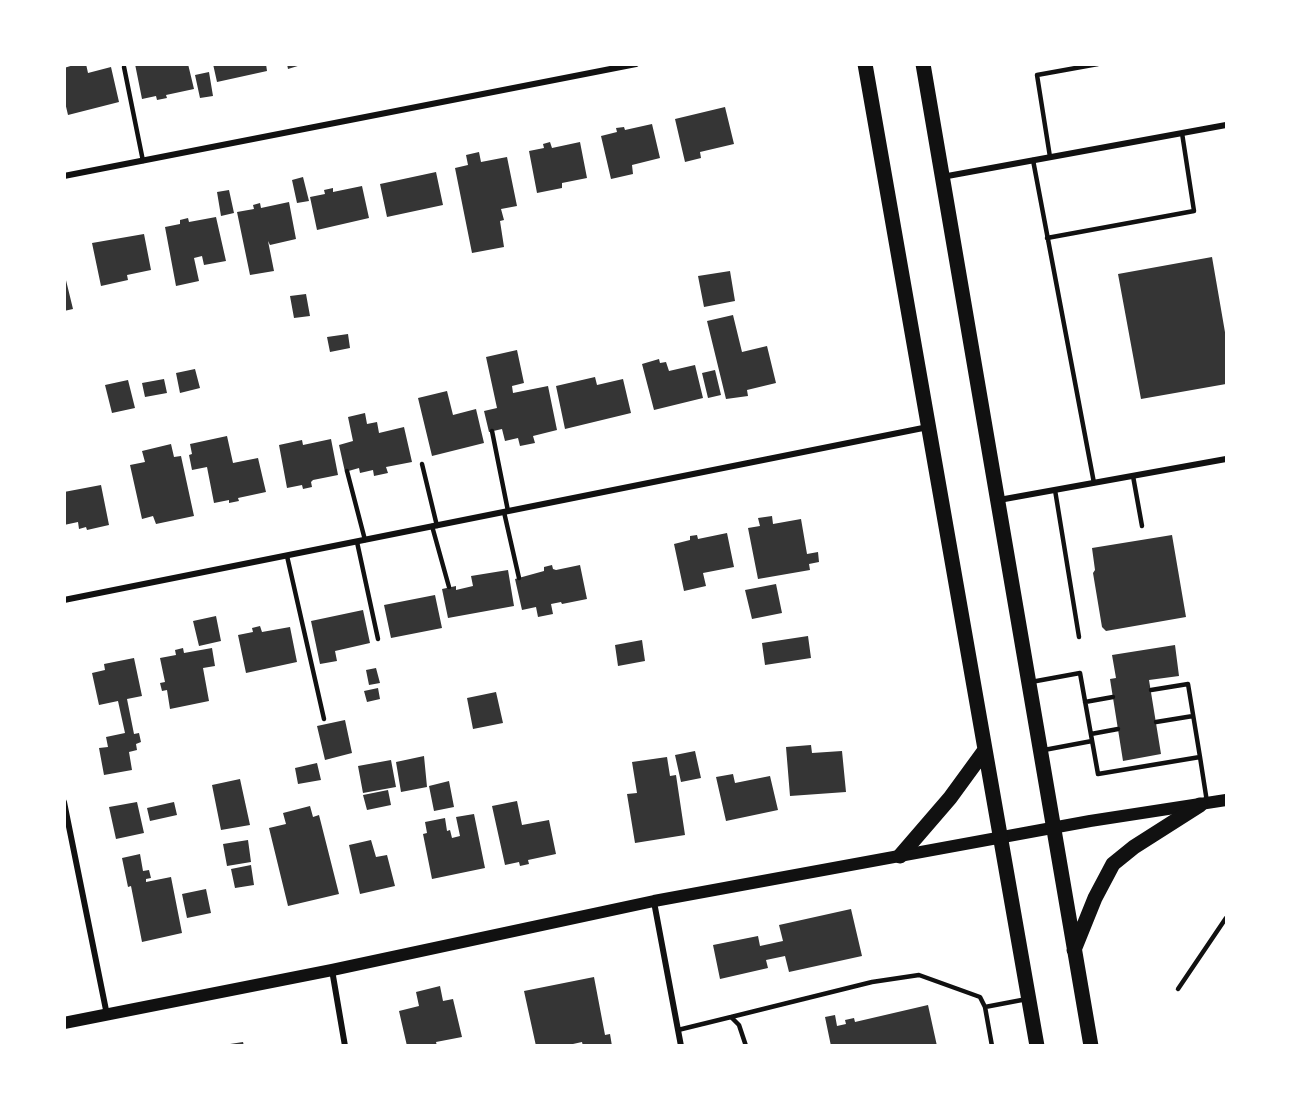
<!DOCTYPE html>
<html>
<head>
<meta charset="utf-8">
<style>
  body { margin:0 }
  #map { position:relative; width:1291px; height:1110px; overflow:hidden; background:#fff; font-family:"Golos Text",sans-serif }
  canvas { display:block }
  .frame { position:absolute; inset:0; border:66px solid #fff; pointer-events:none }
</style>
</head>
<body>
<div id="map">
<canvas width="1291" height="1110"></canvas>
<div class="frame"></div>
</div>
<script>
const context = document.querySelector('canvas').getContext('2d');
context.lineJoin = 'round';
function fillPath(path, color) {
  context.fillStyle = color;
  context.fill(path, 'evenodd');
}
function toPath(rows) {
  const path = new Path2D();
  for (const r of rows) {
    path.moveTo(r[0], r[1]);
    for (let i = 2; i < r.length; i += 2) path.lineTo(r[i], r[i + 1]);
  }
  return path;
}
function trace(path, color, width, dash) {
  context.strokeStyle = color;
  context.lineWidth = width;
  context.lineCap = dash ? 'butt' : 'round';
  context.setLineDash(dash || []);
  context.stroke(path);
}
const building = toPath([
  [77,64,86,64,88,73,111,67,119,102,68,115,64,98,64,68],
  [135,64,188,64,194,89,166,95,167,98,157,100,156,96,142,99],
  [213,64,266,64,267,71,217,82],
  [287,64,301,64,301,65,288,69],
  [209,72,213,96,200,98,195,75],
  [725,107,734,144,700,152,701,158,685,162,675,119],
  [652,124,660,158,632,165,633,174,611,179,601,136,617,132,616,128,624,127,625,130],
  [550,142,552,148,580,142,587,178,562,183,562,188,537,193,529,151,544,148,543,144],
  [479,152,481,162,507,157,517,206,501,209,504,220,500,221,504,247,472,253,455,168,468,165,466,155],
  [436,172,443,205,387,217,380,184],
  [303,177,309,201,297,203,292,180],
  [362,186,369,218,317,230,310,197,325,194,324,190,333,188,333,192],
  [229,190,234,213,221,216,217,192],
  [289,202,296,239,270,245,268,241,274,271,250,275,237,212,254,209,253,205,260,203,261,208],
  [216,217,226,261,204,265,202,256,194,258,199,281,176,286,165,227,180,224,180,220,188,218,189,222],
  [144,234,151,270,127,275,128,280,101,286,92,243],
  [1212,257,1226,338,1226,384,1141,399,1118,274],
  [730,271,735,301,704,307,698,276],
  [64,272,73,309,64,311],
  [306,294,310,316,294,318,290,296],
  [733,315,742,352,767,346,776,383,747,390,748,396,726,399,707,321],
  [348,334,350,348,330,352,327,337],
  [517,350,524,383,512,386,513,393,548,386,557,430,533,436,535,443,520,446,518,438,505,441,502,429,489,432,484,411,497,408,486,357],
  [659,359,660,363,666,362,669,371,695,365,703,398,654,410,642,364],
  [195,369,200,388,180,393,176,373],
  [715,370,721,395,708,398,702,373],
  [595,377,597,385,623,379,631,413,565,429,556,386],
  [164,379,167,393,145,397,142,383],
  [128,380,135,408,112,413,105,385],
  [447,391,453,415,476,409,484,443,432,456,418,398],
  [365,413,367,424,377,422,379,433,404,427,412,462,386,467,388,473,374,476,373,470,360,473,359,468,345,472,339,445,353,441,348,417],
  [227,436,233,463,258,458,266,492,238,498,239,501,229,503,229,500,214,503,207,467,192,470,189,455,192,454,190,444],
  [331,439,338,475,313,480,311,482,312,487,303,489,302,485,287,488,279,445,302,440,303,445],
  [171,444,174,457,181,456,194,516,156,524,153,516,142,519,130,465,145,462,142,451],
  [101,485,109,525,87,530,86,527,79,529,78,522,64,525,64,492],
  [772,516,773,524,801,519,807,554,818,552,819,562,809,564,810,570,758,579,748,528,760,526,758,518],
  [727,533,734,567,703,573,706,586,684,591,674,544,690,540,690,536,697,535,698,539],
  [1172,535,1186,617,1106,631,1102,627,1093,573,1095,570,1092,548],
  [552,565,553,569,556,570,580,565,587,599,562,604,561,602,551,604,553,614,538,617,536,607,522,610,515,579,544,571,544,567],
  [508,570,514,606,448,618,442,589,456,586,456,590,473,586,471,576],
  [776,584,782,613,752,619,745,590],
  [435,595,442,628,391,638,384,605],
  [363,610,370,643,335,651,337,661,320,664,311,621],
  [216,616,221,641,199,646,193,621],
  [260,626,262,632,290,627,297,662,246,673,238,635,253,632,252,628],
  [808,636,811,658,765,665,762,643],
  [642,640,645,661,618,666,615,645],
  [1175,645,1179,676,1149,680,1161,754,1123,761,1110,679,1116,678,1112,655],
  [183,648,184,653,212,648,215,666,203,668,209,701,170,709,167,690,162,691,160,683,165,682,160,658,176,655,175,650],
  [134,658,142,696,127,699,134,734,139,733,141,742,136,744,137,750,129,752,132,770,104,775,99,748,108,747,106,737,125,733,118,701,99,705,92,673,105,670,104,664],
  [376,668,380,683,369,685,366,670],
  [378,688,380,699,367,702,364,691],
  [496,692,503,723,473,729,467,698],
  [345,720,352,753,325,760,317,726],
  [811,745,812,753,842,751,846,792,790,796,786,747],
  [695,751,701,778,681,782,675,755],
  [424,756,427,787,401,792,396,762],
  [667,757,670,776,676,775,685,835,635,843,627,794,637,793,632,762],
  [391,760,396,787,363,793,358,766],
  [317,763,321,780,298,784,295,768],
  [733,774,735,783,770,776,778,810,726,821,716,777],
  [240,779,250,825,221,830,212,785],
  [449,781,454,807,434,811,429,786],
  [388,790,391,805,367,810,363,795],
  [517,801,522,825,549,820,556,854,528,860,529,864,520,866,519,862,505,865,492,806],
  [137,802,144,833,116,839,109,807],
  [174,802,177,815,150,821,147,808],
  [310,806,313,817,319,815,339,894,288,906,269,828,286,824,283,813],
  [474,814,485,868,432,879,423,834,427,833,425,822,445,818,447,831,450,830,452,838,460,836,456,817],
  [248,840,251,862,227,866,223,844],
  [371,840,376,857,387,855,395,886,360,894,349,845],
  [140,854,143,871,149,870,151,878,146,879,146,882,171,877,182,933,142,942,131,886,128,887,122,858],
  [251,865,254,885,235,888,231,869],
  [206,889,211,913,187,918,182,894],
  [851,909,862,956,789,972,785,956,766,960,768,968,720,979,713,945,758,936,760,946,783,941,779,925],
  [594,977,605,1035,610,1034,612,1046,583,1046,582,1042,564,1046,536,1046,524,991],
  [440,986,443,1001,453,999,462,1037,436,1042,437,1046,407,1046,399,1011,419,1006,416,992],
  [928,1005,937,1046,831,1046,825,1017,835,1015,837,1026,846,1024,845,1020,854,1018,855,1022],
  [243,1042,244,1046,230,1046,230,1044]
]);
const service = toPath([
  [124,67,143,161],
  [1050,157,1037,75,1098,64],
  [1033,160,1094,483],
  [1047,238,1194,211,1182,133],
  [492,431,508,511],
  [422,464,437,526],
  [347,471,365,540],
  [1133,476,1142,526],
  [1055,490,1079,637],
  [504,512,519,578],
  [432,526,449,587],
  [357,542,378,639],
  [287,556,324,719],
  [1031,682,1080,673,1098,774,1200,757,1207,802],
  [1151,690,1188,684,1200,757],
  [1085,702,1113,697],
  [1156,722,1193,716],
  [1091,734,1118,729],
  [1044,750,1092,741],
  [1178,989,1226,918],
  [985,1007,1027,999],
  [731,1017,872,982,919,975,980,997,985,1007,992,1046],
  [678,1030,731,1017,739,1025,746,1046]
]);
const minor = toPath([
  [64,176,636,64],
  [942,177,1226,125],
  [999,500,1226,459],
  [64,600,928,427],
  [64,802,107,1015],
  [654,902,681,1046],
  [332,970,345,1046]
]);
const secondary = toPath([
  [64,1023,332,970,654,901,1090,821,1226,800]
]);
const primary = toPath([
  [865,64,1037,1046],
  [923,64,1091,1046],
  [900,856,950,798,985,750],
  [1074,950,1095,898,1113,864,1134,847,1200,805]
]);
fillPath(building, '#353535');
trace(service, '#111', 4.5);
trace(minor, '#111', 6);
trace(secondary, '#111', 12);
trace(primary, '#111', 15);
</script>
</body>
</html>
